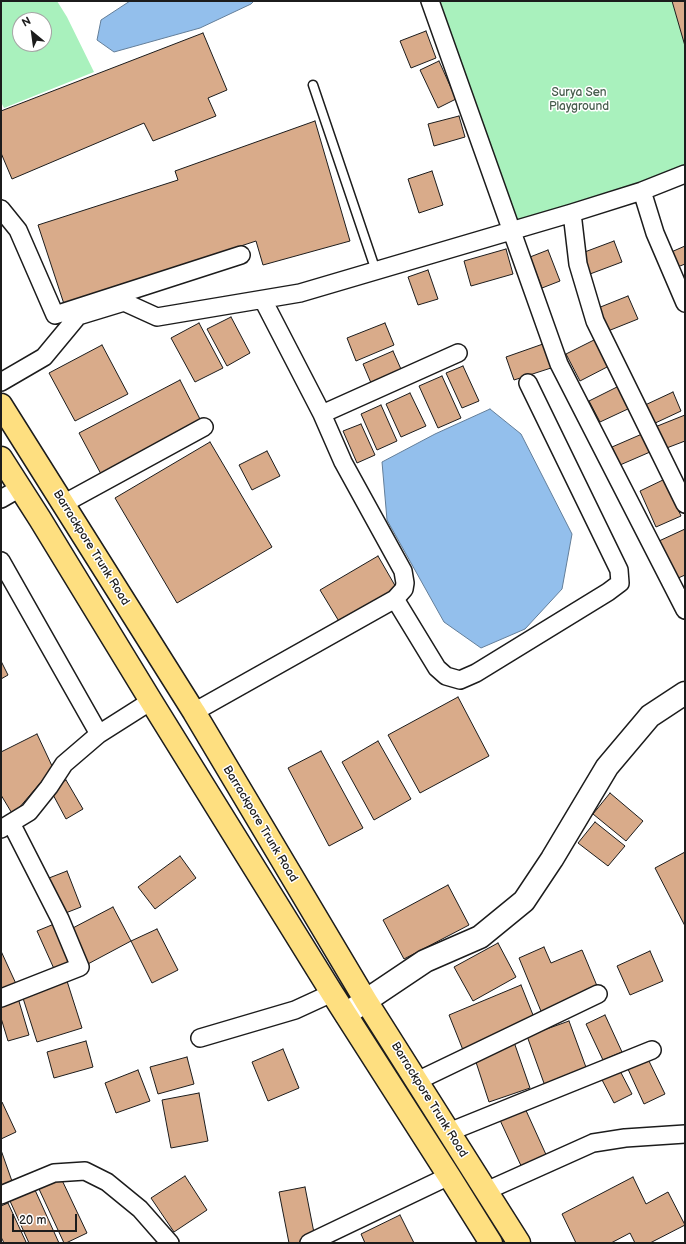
<!DOCTYPE html>
<html>
<head>
<meta charset="utf-8">
<style>
  body { margin:0 }
  #map { position:relative; width:686px; height:1244px; overflow:hidden; background:#fff; font-family:"Balsamiq Sans",sans-serif }
  canvas { display:block }
  .frame { position:absolute; inset:0; border:2px solid #1c1c1c; pointer-events:none }
  .north { position:absolute; left:12px; top:12px; width:40px; height:40px; box-sizing:border-box; background:#fff; border:1px solid #a4a4a4; border-radius:50%; rotate:331deg; font-size:11px; font-weight:700; line-height:16px; text-align:center; color:#1c1c1c }
  .north::after { content:''; display:block; margin:auto; width:14px; height:18px; background:#1c1c1c; clip-path:polygon(50% 0,100% 100%,50% 72%,0 100%) }
  .scale { position:absolute; left:12px; top:1214px; width:65px; height:18px; box-sizing:border-box; border:2px solid #1c1c1c; border-top:0; padding-left:5px; font-size:12px; line-height:14px; white-space:nowrap; color:#1c1c1c; -webkit-text-stroke:3px #fff; paint-order:stroke }
</style>
</head>
<body>
<div id="map">
<canvas width="686" height="1244"></canvas>
<div class="frame"></div>
<div class="north">N</div>
<div class="scale">20 m</div>
</div>
<script>
const context = document.querySelector('canvas').getContext('2d');
context.lineJoin = 'round';
function fillPath(path, color) {
  context.fillStyle = color;
  context.fill(path, 'evenodd');
}
function toPath(rows) {
  const path = new Path2D();
  for (const r of rows) {
    path.moveTo(r[0], r[1]);
    for (let i = 2; i < r.length; i += 2) path.lineTo(r[i], r[i + 1]);
  }
  return path;
}
function trace(path, color, width, dash) {
  context.strokeStyle = color;
  context.lineWidth = width;
  context.lineCap = dash ? 'butt' : 'round';
  context.setLineDash(dash || []);
  context.stroke(path);
}
function drawText(font, color, halo, rows, align = 'center') {
  context.font = font + ' "Balsamiq Sans",sans-serif';
  context.lineWidth = 3;
  context.setLineDash([]);
  context.textBaseline = 'middle';
  context.strokeStyle = halo;
  context.fillStyle = color;
  for (const [text, x, y, turn = 0] of rows) {
    context.save();
    context.translate(x, y);
    context.rotate((+turn || 0) * Math.PI / 180);
    context.textAlign = isNaN(turn) ? turn : align;
    if (halo) context.strokeText(text, 0, 0);
    context.fillText(text, 0, 0);
    context.restore();
  }
}
const green = toPath([
  [1,1,57,1,67,17,94,72,4,108,1,102],
  [20,20,44,20,44,44,20,44],
  [438,1,685,1,685,169,518,223]
]);
const water = toPath([
  [130,1,254,1,251,4,200,28,114,52,97,40,101,20,130,1],
  [490,409,521,434,572,534,562,589,525,629,481,648,444,622,387,520,382,462,435,434,490,409]
]);
const building = toPath([
  [672,1,685,1,685,46,672,1],
  [426,31,436,58,411,68,400,41,426,31],
  [203,33,227,90,208,98,216,116,153,141,144,123,12,179,1,153,1,111,203,33],
  [439,61,456,99,438,108,420,70,439,61],
  [459,116,465,137,434,146,428,124,459,116],
  [315,121,350,241,263,265,256,241,64,304,38,225,178,180,175,171,315,121],
  [432,171,443,205,419,213,408,179,432,171],
  [614,241,622,262,590,274,582,253,614,241],
  [685,246,685,264,675,268,669,253,685,246],
  [506,249,513,274,471,286,464,261,506,249],
  [548,250,560,281,542,288,530,257,548,250],
  [428,270,438,299,418,305,408,277,428,270],
  [628,296,638,319,608,331,598,308,628,296],
  [231,317,250,353,227,366,207,329,231,317],
  [199,323,223,368,195,382,171,338,199,323],
  [385,323,394,345,356,361,347,338,385,323],
  [596,339,609,366,580,381,566,354,596,339],
  [543,344,551,368,514,380,506,357,543,344],
  [102,345,128,394,75,421,49,373,102,345],
  [393,351,404,376,374,390,363,364,393,351],
  [463,366,479,401,462,408,446,373,463,366],
  [442,376,461,418,438,428,419,386,442,376],
  [180,380,201,421,101,474,79,433,180,380],
  [619,386,630,408,600,422,589,401,619,386],
  [673,392,681,411,651,425,643,406,673,392],
  [410,393,426,426,401,437,386,404,410,393],
  [381,405,397,441,377,450,361,414,381,405],
  [685,415,685,441,664,449,655,427,685,415],
  [361,424,375,455,357,463,343,431,361,424],
  [642,434,650,452,620,465,612,447,642,434],
  [210,442,272,547,177,603,115,498,210,442],
  [267,451,280,476,252,490,239,465,267,451],
  [665,479,681,516,656,527,640,491,665,479],
  [685,529,685,575,676,579,659,541,685,529],
  [378,556,397,589,340,623,320,590,378,556],
  [1,661,8,675,1,679,1,661],
  [458,697,489,756,420,793,388,735,458,697],
  [37,734,53,768,13,815,1,795,1,752,37,734],
  [378,741,411,799,374,820,342,762,378,741],
  [321,751,363,828,329,846,288,768,321,751],
  [66,780,83,809,66,819,50,789,66,780],
  [610,793,643,821,626,841,593,814,610,793],
  [595,822,625,846,608,866,578,843,595,822],
  [685,852,685,926,655,868,685,852],
  [180,856,196,878,155,909,138,887,180,856],
  [67,871,81,907,63,914,49,878,67,871],
  [448,885,469,925,404,959,383,920,448,885],
  [113,907,131,941,86,965,69,930,113,907],
  [59,922,76,961,55,971,37,931,59,922],
  [157,929,178,970,152,983,131,941,157,929],
  [498,943,516,977,473,1001,454,967,498,943],
  [544,947,551,963,582,950,600,993,543,1016,519,958,544,947],
  [1,951,17,986,1,993,1,951],
  [650,951,663,981,630,995,617,966,650,951],
  [67,981,82,1028,37,1042,22,995,67,981],
  [521,985,535,1020,463,1050,449,1015,521,985],
  [18,998,29,1035,8,1041,1,1018,1,1003,18,998],
  [605,1015,622,1052,603,1060,586,1024,605,1015],
  [569,1021,587,1070,545,1086,527,1036,569,1021],
  [86,1041,93,1067,54,1078,47,1052,86,1041],
  [514,1042,530,1088,489,1102,474,1056,514,1042],
  [283,1049,299,1088,268,1101,252,1062,283,1049],
  [187,1057,194,1084,158,1094,150,1067,187,1057],
  [647,1057,665,1094,644,1104,627,1067,647,1057],
  [618,1067,632,1094,614,1103,600,1076,618,1067],
  [138,1070,150,1101,116,1113,105,1083,138,1070],
  [199,1093,208,1141,171,1148,162,1100,199,1093],
  [1,1102,2,1102,16,1132,1,1139,1,1102],
  [524,1106,548,1159,523,1170,499,1118,524,1106],
  [1,1150,13,1184,1,1188,1,1150],
  [185,1176,207,1210,174,1232,151,1198,185,1176],
  [633,1177,646,1204,668,1192,685,1225,650,1243,635,1243,630,1233,611,1243,576,1243,562,1214,633,1177],
  [61,1178,87,1233,66,1243,64,1243,39,1189,61,1178],
  [305,1187,316,1243,289,1243,279,1192,305,1187],
  [35,1190,59,1243,29,1243,10,1201,35,1190],
  [8,1203,26,1242,24,1243,4,1243,1,1237,1,1206,8,1203],
  [400,1215,414,1243,365,1243,361,1234,400,1215]
]);
const lane = toPath([
  [313,85,376,271]
]);
const street = toPath([
  [430,1,559,364,685,610],
  [642,191,655,233,685,303],
  [1,209,18,230,55,315,241,255],
  [572,213,578,264,595,321,685,504],
  [1,382,44,357,78,316,124,302,157,317,300,293,572,213,642,191,685,174],
  [322,414,458,353],
  [1,499,20,488],
  [63,504,204,427],
  [1,561,99,734],
  [395,599,437,668,446,676,460,680,476,673,608,592,620,583,619,570,528,383],
  [194,712,395,599,404,589,405,583,403,571,343,462,322,414,263,300],
  [1,829,29,812,49,787,64,764,99,734,151,701],
  [1,998,80,967,60,919,11,823],
  [200,1038,295,1010,332,993],
  [417,1081,598,994],
  [449,1132,652,1050],
  [486,1191,593,1143,625,1138,685,1134],
  [1,1195,54,1173,85,1171,107,1182,140,1209,170,1243],
  [309,1243,449,1176]
]);
const secondary = toPath([
  [346,1014,425,961,480,937,524,901,552,859,607,767,650,716,685,693]
]);
const primary = toPath([
  [1,405,194,712,366,1001,519,1243],
  [1,458,40,519,151,701,332,993,449,1176,491,1243]
]);
const parkNames = [
  ["Surya Sen",579,93],
  ["Playground",579,107]
];
const streetNames = [
  ["Barrackpore Trunk Road",91,548,58],
  ["Barrackpore Trunk Road",260,824,59],
  ["Barrackpore Trunk Road",429,1100,58]
];
fillPath(green, '#a9f1bd');
fillPath(water, '#93bfec');
trace(water, '#637e99', 1);
fillPath(building, '#d9ab8a');
trace(building, '#1c1c1c', 1);
trace(lane, '#1c1c1c', 11);
trace(street, '#1c1c1c', 20);
trace(secondary, '#1c1c1c', 25);
trace(primary, '#1c1c1c', 25);
trace(lane, '#fff', 8);
trace(street, '#fff', 17);
trace(secondary, '#fff', 22);
trace(primary, '#fedf80', 22);
drawText('12px', '#465c4c', '#fff', parkNames);
drawText('12px', '#1c1c1c', '#fff', streetNames);
</script>
</body>
</html>
